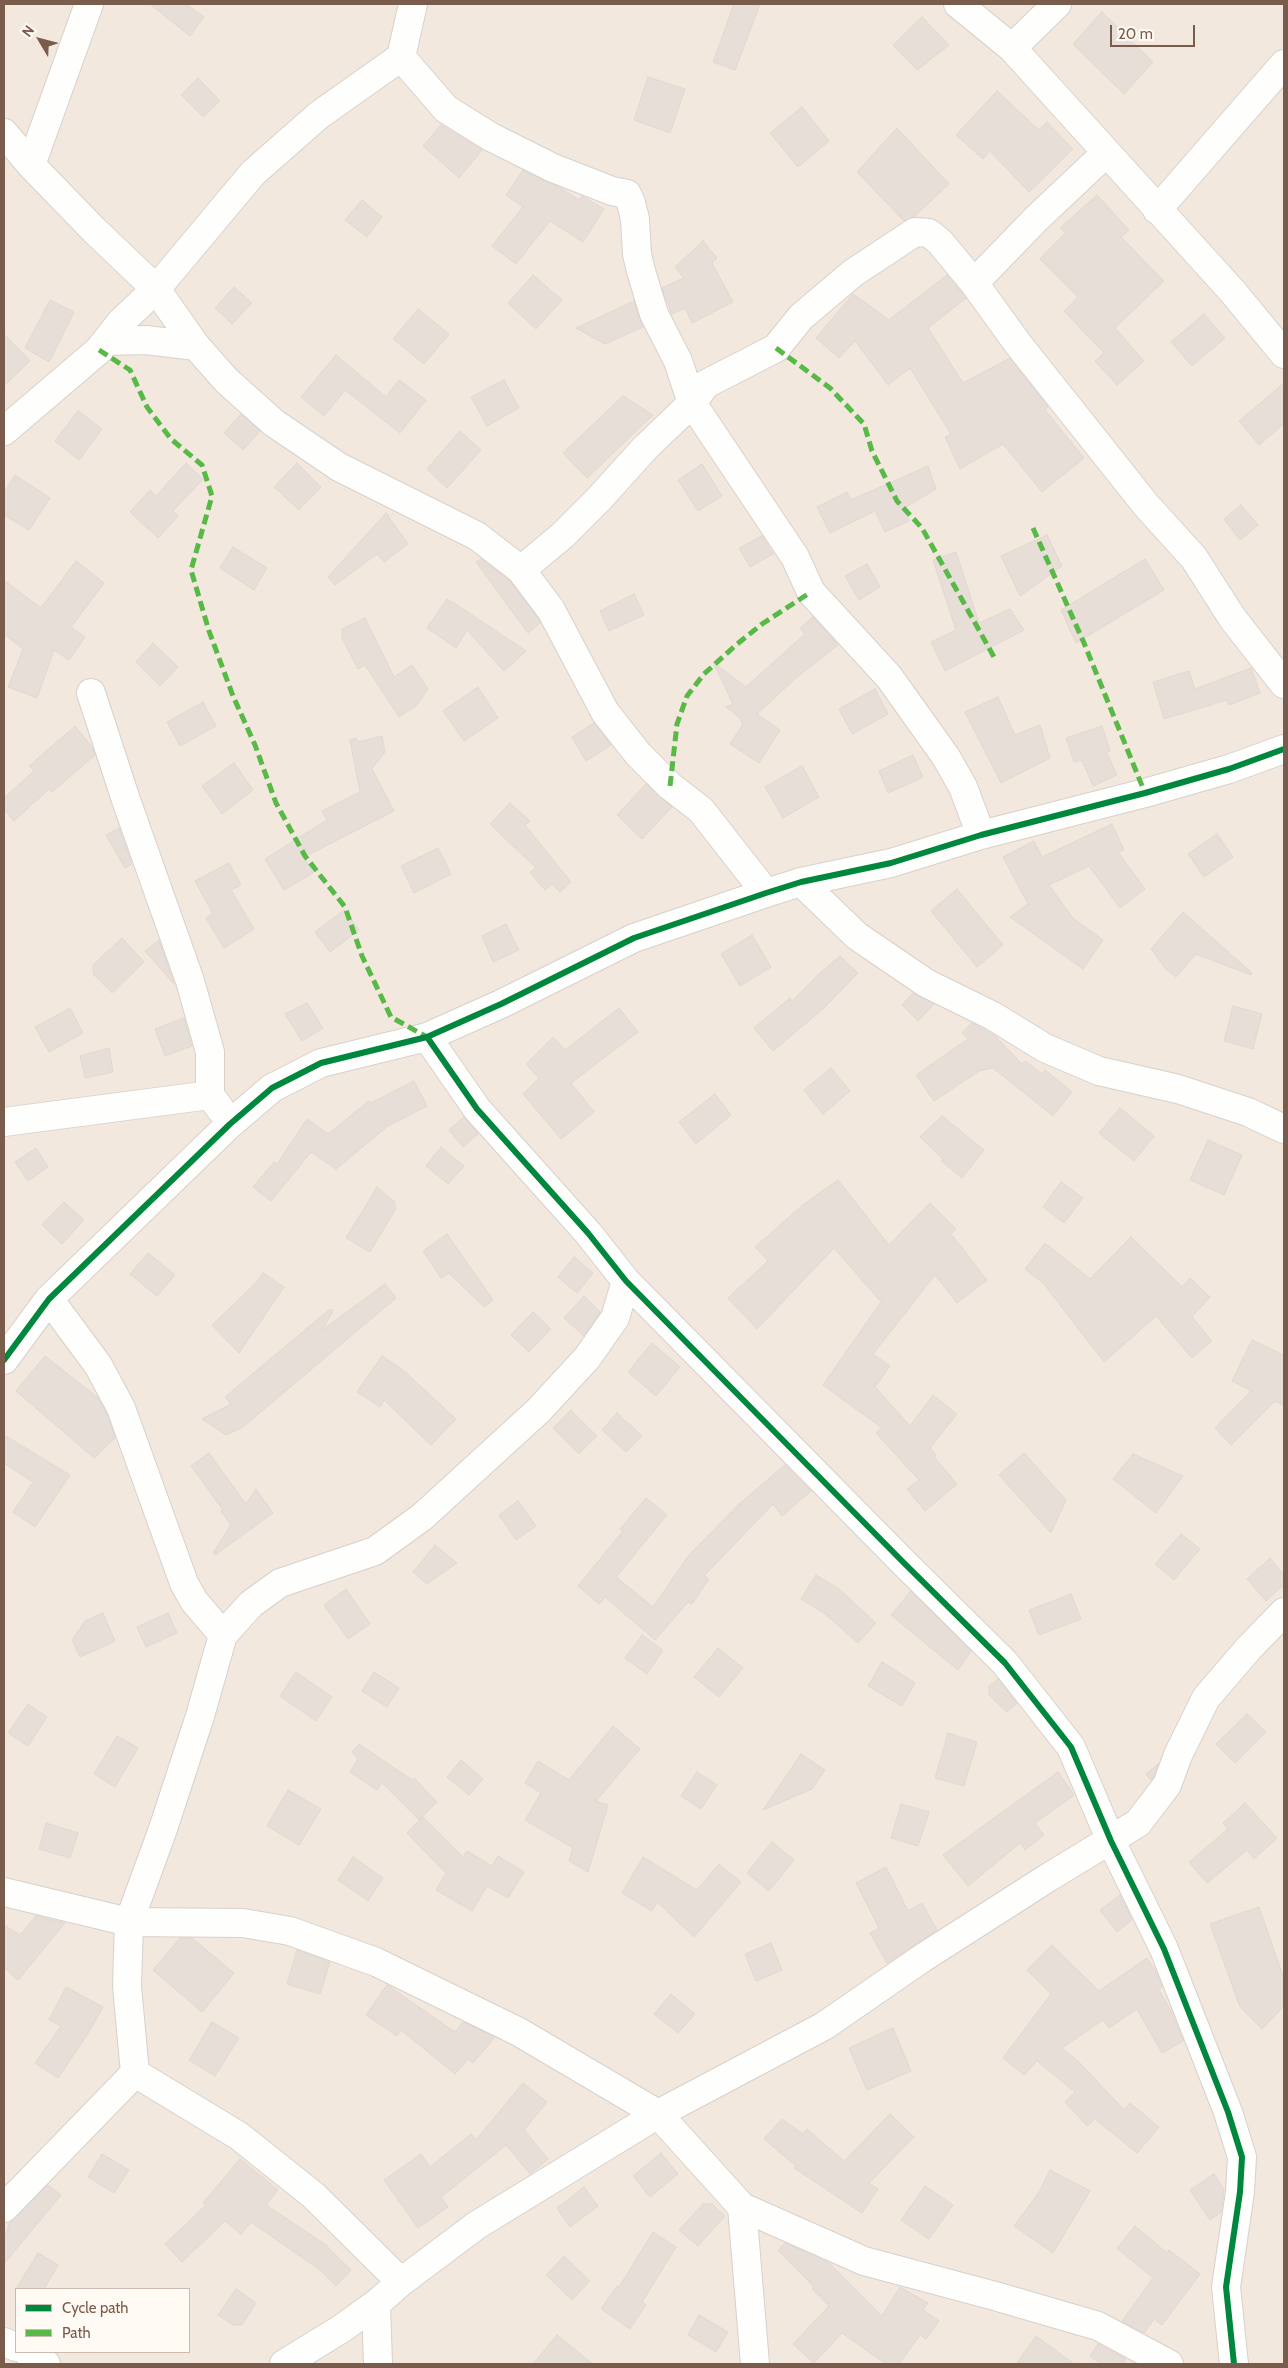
<!DOCTYPE html>
<html>
<head>
<meta charset="utf-8">
<style>
  body { margin:0 }
  #map { position:relative; width:1288px; height:2368px; overflow:hidden; background:#f9f5f0; font-family:Cabin,sans-serif }
  canvas { display:block }
  .frame { position:absolute; inset:0; border:5px solid #7a5c4d; pointer-events:none }
  .legend { position:absolute; left:15px; top:2288px; width:175px; height:65px; box-sizing:border-box; background:#fffaf3; border:1px solid #cabbb1; margin:0; padding:6px 9px; list-style:none; font-size:15px; color:#7a5c4d }
  .legend li { display:flex; align-items:center; gap:10px; height:25px }
  .legend b { width:25px; border:1px solid #cabbb1 }
  .north { position:absolute; left:15px; top:15px; width:50px; height:50px; -webkit-text-stroke:4px #fffaf3; paint-order:stroke; rotate:307deg; font-size:14px; font-weight:700; line-height:20px; text-align:center; color:#7a5c4d }
  .north::after { content:''; display:block; margin:auto; width:18px; height:22px; background:#7a5c4d; clip-path:polygon(50% 0,100% 100%,50% 72%,0 100%) }
  .scale { position:absolute; left:1110px; top:25px; width:85px; height:22px; box-sizing:border-box; border:2px solid #7a5c4d; border-top:0; padding-left:6px; font-size:15px; line-height:18px; white-space:nowrap; color:#7a5c4d; -webkit-text-stroke:4px #fffaf3; paint-order:stroke }
</style>
</head>
<body>
<div id="map">
<canvas width="1288" height="2368"></canvas>
<div class="frame"></div>
<ul class="legend">
<li><b style="height:6px;background:#00873e"></b>Cycle path</li>
<li><b style="height:6px;background:#58b947"></b>Path</li>
</ul>
<div class="north">N</div>
<div class="scale">20 m</div>
</div>
<script>
const context = document.querySelector('canvas').getContext('2d');
context.lineJoin = 'round';
function fillPath(path, color) {
  context.fillStyle = color;
  context.fill(path, 'evenodd');
}
function toPath(rows) {
  const path = new Path2D();
  for (const r of rows) {
    path.moveTo(r[0], r[1]);
    for (let i = 2; i < r.length; i += 2) path.lineTo(r[i], r[i + 1]);
  }
  return path;
}
function trace(path, color, width, dash) {
  context.strokeStyle = color;
  context.lineWidth = width;
  context.lineCap = dash ? 'butt' : 'round';
  context.setLineDash(dash || []);
  context.stroke(path);
}
const residential = toPath([
  [4,4,1284,4,1284,2364,4,2364],
  [16,2289,189,2289,189,2352,16,2352]
]);
const building = toPath([
  [150,4,186,4,204,17,190,36,150,4],
  [734,4,760,4,735,70,713,62,734,4],
  [1102,12,1153,62,1124,94,1073,44,1102,12],
  [922,17,949,45,917,70,893,45,922,17],
  [648,77,685,89,670,133,634,120,648,77],
  [198,78,220,101,203,117,181,95,198,78],
  [997,91,1039,130,1047,122,1073,149,1029,192,990,151,983,159,956,135,997,91],
  [802,107,829,141,798,167,770,133,802,107],
  [441,125,482,150,459,178,423,146,441,125],
  [897,128,949,184,914,217,904,221,857,172,897,128],
  [523,170,559,187,579,200,582,196,604,209,583,242,550,221,516,264,492,246,523,207,506,195,523,170],
  [1097,195,1129,230,1121,237,1164,281,1115,328,1144,361,1117,385,1095,361,1104,353,1064,311,1078,297,1040,259,1065,233,1060,228,1097,195],
  [362,200,382,217,367,237,345,220,362,200],
  [703,241,717,258,712,263,733,302,692,323,685,308,672,314,662,288,684,278,675,267,703,241],
  [533,275,562,300,536,329,508,303,533,275],
  [947,275,966,298,928,328,963,383,1010,358,1048,407,1045,410,1084,458,1042,492,1003,444,960,469,945,437,951,434,910,368,888,385,855,341,839,358,816,338,853,294,889,320,947,275],
  [234,287,252,303,232,324,215,308,234,287],
  [50,300,74,312,49,362,25,348,50,300],
  [634,301,643,327,605,344,576,328,634,301],
  [418,309,449,334,424,364,393,339,418,309],
  [1204,314,1225,338,1192,366,1171,342,1204,314],
  [4,334,30,361,4,386,4,334],
  [336,355,386,397,399,380,426,400,400,433,345,390,324,416,301,397,336,355],
  [504,380,519,408,487,426,471,397,504,380],
  [1284,383,1284,424,1259,445,1239,421,1284,383],
  [623,396,653,415,587,478,563,453,623,396],
  [78,411,102,429,79,460,55,441,78,411],
  [241,414,260,431,243,450,224,433,241,414],
  [460,431,481,450,447,488,427,469,460,431],
  [186,463,203,479,173,511,178,516,158,538,130,512,150,490,156,496,186,463],
  [297,463,321,487,299,510,274,487,297,463],
  [702,464,722,496,698,511,678,480,702,464],
  [928,466,936,489,904,508,909,521,885,532,875,511,830,533,817,507,847,492,851,500,928,466],
  [15,475,50,498,29,530,4,515,4,493,15,475],
  [1241,505,1258,525,1240,540,1224,519,1241,505],
  [386,513,408,544,384,562,377,554,335,585,328,577,386,513],
  [1047,535,1062,566,1020,596,1001,556,1047,535],
  [762,536,773,554,750,567,739,548,762,536],
  [233,547,267,568,254,590,220,568,233,547],
  [956,552,979,623,1010,609,1024,630,945,671,931,642,956,630,933,560,956,552],
  [481,559,510,581,538,618,540,623,528,633,476,562,481,559],
  [1145,559,1164,590,1076,643,1061,610,1145,559],
  [76,561,104,583,71,627,85,637,69,660,54,650,37,698,8,687,23,649,4,634,4,580,41,608,76,561],
  [867,564,880,587,859,600,845,576,867,564],
  [634,594,644,615,609,631,600,611,634,594],
  [447,599,454,603,526,651,504,671,467,630,456,648,427,628,447,599],
  [813,617,838,645,796,678,757,714,780,730,759,763,730,744,743,724,740,718,726,707,733,704,713,662,746,687,805,634,800,628,813,617],
  [365,618,394,677,412,665,428,689,416,706,399,717,365,665,358,669,342,638,342,629,365,618],
  [153,643,178,667,160,686,136,662,153,643],
  [1251,668,1260,693,1229,705,1227,700,1164,719,1153,682,1189,671,1195,689,1251,668],
  [478,687,498,718,464,741,443,711,478,687],
  [875,689,888,714,852,734,839,709,875,689],
  [998,697,1015,735,1040,725,1050,758,1001,783,965,712,998,697],
  [203,702,216,726,180,746,167,722,203,702],
  [594,723,611,745,586,761,572,737,594,723],
  [75,726,92,747,95,755,52,792,49,789,14,821,4,809,4,798,34,771,29,766,75,726],
  [1102,726,1110,751,1106,752,1117,775,1093,786,1082,760,1074,762,1066,738,1102,726],
  [382,736,385,752,372,769,394,811,304,857,313,873,284,890,265,859,327,820,322,811,360,792,350,740,356,738,358,742,382,736],
  [913,755,923,777,888,793,879,771,913,755],
  [234,763,253,790,222,814,202,786,234,763],
  [802,766,819,797,783,818,765,787,802,766],
  [646,784,672,807,642,839,617,815,646,784],
  [510,803,530,821,525,825,571,882,560,892,552,884,545,890,530,872,536,868,490,824,510,803],
  [1112,824,1124,850,1118,852,1145,889,1120,908,1089,866,1049,885,1073,918,1103,940,1083,969,1010,917,1028,904,1003,857,1034,841,1042,857,1112,824],
  [119,828,132,864,125,868,106,835,119,828],
  [1217,834,1233,857,1204,877,1188,854,1217,834],
  [438,848,451,874,414,893,401,866,438,848],
  [229,863,241,885,231,890,254,929,224,948,206,918,213,914,195,881,229,863],
  [957,889,1003,945,977,967,931,911,957,889],
  [344,910,359,930,330,952,315,932,344,910],
  [1183,912,1252,973,1251,975,1196,954,1176,977,1165,968,1151,949,1183,912],
  [506,924,519,950,493,962,482,936,506,924],
  [752,935,771,967,740,986,721,954,752,935],
  [122,938,144,962,112,993,93,974,93,965,122,938],
  [159,940,174,984,145,951,159,940],
  [840,956,858,973,824,1008,773,1051,754,1028,790,998,792,1001,820,973,840,956],
  [913,993,934,1004,918,1021,902,1005,913,993],
  [307,1003,323,1028,302,1041,285,1014,307,1003],
  [1233,1006,1262,1014,1253,1049,1224,1041,1233,1006],
  [70,1008,83,1033,49,1052,35,1027,70,1008],
  [619,1008,638,1032,571,1083,594,1112,561,1139,523,1094,539,1078,526,1064,553,1037,565,1050,619,1008],
  [184,1018,192,1046,165,1056,155,1029,184,1018],
  [972,1023,995,1036,1022,1064,1025,1061,1042,1074,1045,1070,1072,1092,1053,1116,993,1068,979,1071,934,1101,916,1075,968,1039,962,1033,972,1023],
  [109,1048,113,1072,85,1078,80,1056,109,1048],
  [831,1068,850,1091,823,1114,804,1090,831,1068],
  [414,1081,427,1106,388,1126,336,1169,311,1152,271,1201,253,1187,274,1162,277,1164,307,1119,328,1134,369,1101,371,1103,414,1081],
  [715,1094,731,1115,696,1144,679,1122,715,1094],
  [1120,1108,1154,1136,1134,1161,1099,1133,1120,1108],
  [942,1116,984,1150,962,1178,941,1161,943,1159,920,1137,942,1116],
  [464,1117,478,1134,463,1147,449,1130,464,1117],
  [1208,1140,1242,1155,1224,1195,1190,1180,1208,1140],
  [441,1147,464,1166,448,1184,426,1166,441,1147],
  [36,1148,48,1167,28,1181,15,1162,36,1148],
  [838,1180,889,1245,930,1203,956,1229,951,1234,987,1280,957,1303,935,1275,873,1354,890,1366,875,1387,910,1426,933,1395,957,1414,930,1448,936,1455,934,1457,957,1484,925,1511,907,1489,919,1480,876,1433,882,1428,823,1385,881,1302,834,1248,757,1329,728,1298,768,1261,755,1247,804,1204,838,1180],
  [1061,1182,1083,1198,1064,1223,1043,1207,1061,1182],
  [377,1187,395,1202,395,1210,370,1252,346,1238,377,1187],
  [64,1202,84,1220,62,1244,42,1225,64,1202],
  [447,1234,493,1300,484,1307,449,1273,441,1278,423,1251,447,1234],
  [1131,1237,1182,1287,1190,1278,1210,1297,1192,1317,1212,1341,1192,1358,1156,1316,1104,1362,1043,1283,1025,1269,1045,1243,1090,1279,1131,1237],
  [148,1253,175,1275,157,1296,130,1274,148,1253],
  [574,1257,593,1273,577,1293,558,1277,574,1257],
  [263,1273,284,1287,239,1353,212,1325,256,1283,263,1273],
  [385,1284,396,1298,243,1427,226,1435,202,1419,231,1404,225,1397,330,1309,333,1311,322,1330,385,1284],
  [584,1296,600,1312,584,1336,564,1318,584,1296],
  [533,1312,551,1329,529,1352,511,1335,533,1312],
  [1252,1340,1284,1355,1284,1406,1275,1401,1231,1445,1215,1428,1251,1391,1232,1381,1252,1340],
  [652,1343,680,1367,656,1396,628,1372,652,1343],
  [45,1356,97,1397,107,1414,115,1438,94,1458,16,1391,45,1356],
  [382,1356,403,1370,456,1419,431,1445,384,1400,380,1407,357,1392,382,1356],
  [571,1410,597,1436,579,1454,553,1428,571,1410],
  [617,1413,642,1436,626,1452,602,1430,617,1413],
  [4,1435,70,1475,35,1527,13,1512,33,1482,4,1463,4,1435],
  [209,1453,246,1504,256,1489,273,1513,215,1555,213,1553,231,1525,221,1511,223,1510,191,1466,209,1453],
  [1024,1453,1066,1500,1051,1533,999,1475,1024,1453],
  [1133,1454,1183,1476,1156,1513,1113,1479,1133,1454],
  [785,1465,811,1491,782,1516,773,1504,704,1576,709,1579,692,1604,688,1602,655,1640,605,1597,599,1604,578,1586,623,1531,620,1529,646,1498,667,1515,616,1577,653,1607,689,1555,740,1503,785,1465],
  [518,1501,536,1526,516,1540,499,1515,518,1501],
  [1181,1534,1200,1549,1174,1580,1155,1564,1181,1534],
  [435,1545,457,1563,427,1584,413,1572,435,1545],
  [1270,1558,1284,1575,1284,1585,1266,1601,1247,1579,1270,1558],
  [816,1575,839,1589,876,1623,858,1643,824,1613,801,1599,816,1575],
  [346,1589,370,1624,348,1639,324,1605,346,1589],
  [911,1591,971,1651,958,1670,891,1615,911,1591],
  [1071,1594,1081,1619,1039,1635,1029,1610,1071,1594],
  [103,1613,115,1641,80,1657,72,1640,85,1621,103,1613],
  [168,1613,177,1633,146,1647,137,1627,168,1613],
  [642,1635,663,1650,647,1674,625,1658,642,1635],
  [718,1648,743,1668,719,1697,694,1677,718,1648],
  [882,1662,915,1683,902,1706,868,1686,882,1662],
  [296,1672,332,1697,316,1721,280,1696,296,1672],
  [374,1672,399,1688,387,1707,362,1691,374,1672],
  [998,1679,1017,1703,1007,1712,989,1695,989,1686,998,1679],
  [28,1704,47,1717,28,1746,8,1733,28,1704],
  [1247,1714,1266,1732,1235,1763,1216,1744,1247,1714],
  [613,1726,640,1749,596,1801,608,1805,588,1872,569,1861,573,1848,525,1820,541,1793,525,1783,538,1761,569,1780,613,1726],
  [948,1733,977,1742,964,1786,935,1778,948,1733],
  [117,1736,138,1748,115,1787,94,1774,117,1736],
  [359,1744,412,1780,414,1778,437,1802,419,1820,382,1783,377,1790,350,1772,358,1759,352,1752,359,1744],
  [801,1754,825,1770,812,1789,763,1810,801,1754],
  [461,1760,483,1779,469,1795,447,1777,461,1760],
  [1158,1764,1153,1777,1151,1780,1146,1774,1158,1764],
  [697,1772,717,1785,701,1809,681,1796,697,1772],
  [1058,1772,1074,1795,1035,1823,1044,1835,1025,1850,1020,1843,968,1886,943,1855,1058,1772],
  [288,1790,321,1809,299,1845,267,1826,288,1790],
  [1245,1803,1277,1838,1254,1859,1247,1850,1207,1883,1189,1862,1228,1829,1223,1823,1245,1803],
  [901,1804,929,1812,918,1846,891,1838,901,1804],
  [423,1817,463,1857,467,1851,492,1866,498,1856,524,1872,508,1898,487,1886,472,1911,436,1890,446,1873,407,1833,423,1817],
  [46,1823,78,1833,70,1858,39,1849,46,1823],
  [772,1842,794,1860,769,1891,747,1873,772,1842],
  [353,1857,383,1878,368,1901,338,1880,353,1857],
  [643,1857,697,1890,719,1864,741,1882,694,1937,657,1902,652,1911,622,1893,643,1857],
  [886,1867,908,1911,922,1903,937,1930,887,1963,870,1933,879,1928,856,1883,886,1867],
  [1120,1895,1132,1920,1117,1932,1100,1910,1120,1895],
  [1259,1907,1284,1979,1284,2006,1262,2029,1240,2007,1210,1924,1259,1907],
  [36,1916,65,1923,18,1980,4,1968,4,1925,20,1935,36,1916],
  [180,1938,192,1938,234,1973,202,2012,153,1970,180,1938],
  [771,1943,782,1970,756,1981,745,1954,771,1943],
  [1052,1945,1099,1991,1147,1958,1155,1970,1162,1987,1159,1990,1172,2013,1183,2041,1162,2053,1137,2009,1109,2028,1103,2020,1062,2048,1081,2064,1124,2110,1130,2103,1159,2127,1137,2153,1095,2119,1087,2126,1065,2102,1075,2092,1037,2061,1024,2075,1003,2058,1051,1994,1027,1970,1052,1945],
  [297,1950,330,1962,320,1994,287,1984,297,1950],
  [387,1985,455,2032,463,2022,495,2037,473,2063,468,2059,455,2074,401,2030,397,2036,366,2015,387,1985],
  [66,1987,103,2007,89,2032,58,2078,35,2063,61,2026,49,2020,66,1987],
  [671,1994,695,2014,678,2033,654,2014,671,1994],
  [212,2022,239,2038,215,2076,189,2060,212,2022],
  [893,2028,911,2071,867,2090,849,2048,893,2028],
  [523,2083,547,2102,524,2130,548,2159,530,2174,506,2145,441,2197,448,2207,418,2228,384,2180,421,2154,430,2167,471,2134,476,2140,523,2083],
  [890,2114,914,2137,869,2183,878,2189,862,2213,794,2168,796,2166,764,2139,782,2119,803,2134,807,2129,844,2161,890,2114],
  [661,2153,678,2174,650,2197,633,2176,661,2153],
  [102,2154,129,2170,114,2193,88,2177,102,2154],
  [240,2159,278,2190,266,2205,326,2245,351,2270,336,2286,320,2270,251,2222,241,2234,225,2221,182,2262,165,2244,206,2205,203,2203,240,2159],
  [1050,2170,1090,2191,1053,2253,1014,2226,1039,2192,1050,2170],
  [1214,2174,1224,2190,1221,2212,1210,2220,1190,2190,1214,2174],
  [48,2185,61,2195,4,2264,4,2241,9,2224,48,2185],
  [925,2186,953,2205,929,2239,901,2220,925,2186],
  [584,2187,598,2206,570,2227,557,2208,584,2187],
  [703,2204,712,2204,725,2216,698,2246,679,2230,703,2204],
  [1135,2226,1167,2253,1169,2250,1200,2274,1162,2325,1154,2319,1144,2333,1122,2321,1153,2278,1117,2248,1135,2226],
  [653,2232,676,2247,642,2302,646,2305,630,2329,601,2309,617,2286,619,2287,653,2232],
  [785,2243,829,2263,882,2316,900,2287,928,2303,923,2310,939,2321,926,2339,920,2335,899,2364,886,2364,842,2333,814,2363,793,2344,829,2306,812,2289,814,2287,778,2250,785,2243],
  [38,2253,58,2265,44,2289,16,2289,38,2253],
  [564,2256,590,2281,572,2300,546,2275,564,2256],
  [236,2289,256,2303,242,2325,233,2325,218,2315,236,2289],
  [699,2315,728,2332,716,2352,688,2335,699,2315],
  [557,2335,593,2364,533,2364,557,2335],
  [1036,2336,1074,2364,1016,2364,1036,2336],
  [1098,2344,1126,2359,1122,2364,1101,2364,1090,2356,1098,2344]
]);
const minor = toPath([
  [958,4,1012,48,1233,292,1284,354],
  [1012,48,1057,4],
  [401,57,446,109,491,137,553,168,612,191,627,194,631,203,635,219,637,254,641,271,654,314,678,361,692,403,645,448,599,499,563,535,521,570],
  [4,133,31,165,94,230,156,289,196,346,227,381,274,423,339,467,477,536,521,570,551,610,605,712,638,754,670,786,701,810,766,893],
  [31,165,89,4],
  [1157,210,1284,64],
  [974,283,1037,218,1106,153],
  [106,341,146,340,196,346],
  [4,431,99,350,121,322,156,289,253,173,319,115,401,57,413,4],
  [91,693,126,800,190,981,210,1052,210,1095],
  [981,835,963,787,946,757,889,677,811,592,795,557,692,403,706,384,776,348,801,317,853,273,915,232,929,233,940,242,974,283,1018,344,1146,505,1194,558,1233,619,1284,684],
  [801,882,857,936,926,983,993,1016,1045,1048,1099,1071,1178,1089,1248,1112,1284,1129],
  [427,1037,477,1109,588,1233,626,1281,903,1562,1005,1663,1071,1747,1111,1841,1164,1949,1228,2112,1242,2157,1240,2192,1226,2287,1234,2364],
  [4,1122,210,1095,221,1110],
  [49,1299,98,1365,121,1408,184,1583,194,1601,223,1635],
  [4,1360,49,1299,230,1124,272,1088,321,1063,427,1037,501,1004,634,938,766,893,801,882,891,863,981,835,1145,793,1229,769,1284,749],
  [4,1892,129,1922,243,1923,290,1931,376,1962,519,2032,658,2114,742,2207,755,2364],
  [135,2073,239,2136,313,2195,401,2282],
  [742,2207,864,2261,995,2296,1098,2326,1169,2364],
  [4,2208,135,2073,127,1986,129,1922,163,1829,200,1716,223,1635,251,1604,280,1583,375,1551,422,1517,538,1411,587,1358,615,1318,626,1281],
  [376,2304,378,2364],
  [4,2342,16,2347],
  [27,2352,46,2364],
  [284,2364,341,2329,376,2304,401,2282,477,2225,658,2114,824,2026,924,1957,1049,1877,1138,1823,1167,1785,1178,1755,1206,1698,1249,1648,1284,1612]
]);
const quiet = toPath([
  [776,348,830,388,864,424,872,451,897,501,922,528,994,657],
  [99,350,130,370,147,407,171,439,202,465,212,496,191,570,209,631,233,696,255,745,276,803,305,856,345,907,362,956,391,1017,427,1037],
  [1033,528,1084,643,1145,793],
  [670,786,677,724,687,696,704,674,736,645,762,624,811,592]
]);
const cycleway = toPath([
  [427,1037,477,1109,588,1233,626,1281,903,1562,1005,1663,1071,1747,1111,1841,1164,1949,1228,2112,1242,2157,1240,2192,1226,2287,1234,2364],
  [4,1360,49,1299,230,1124,272,1088,321,1063,427,1037,501,1004,634,938,766,893,801,882,891,863,981,835,1145,793,1229,769,1284,749]
]);
fillPath(residential, '#f2e8de');
fillPath(building, '#e6ded7');
trace(building, '#e2d8d2', 1);
trace(minor, '#d7d1cb', 30);
trace(minor, '#fefefd', 28);
trace(quiet, '#58b947', 5, [10, 5]);
trace(cycleway, '#00873e', 6);
</script>
</body>
</html>
